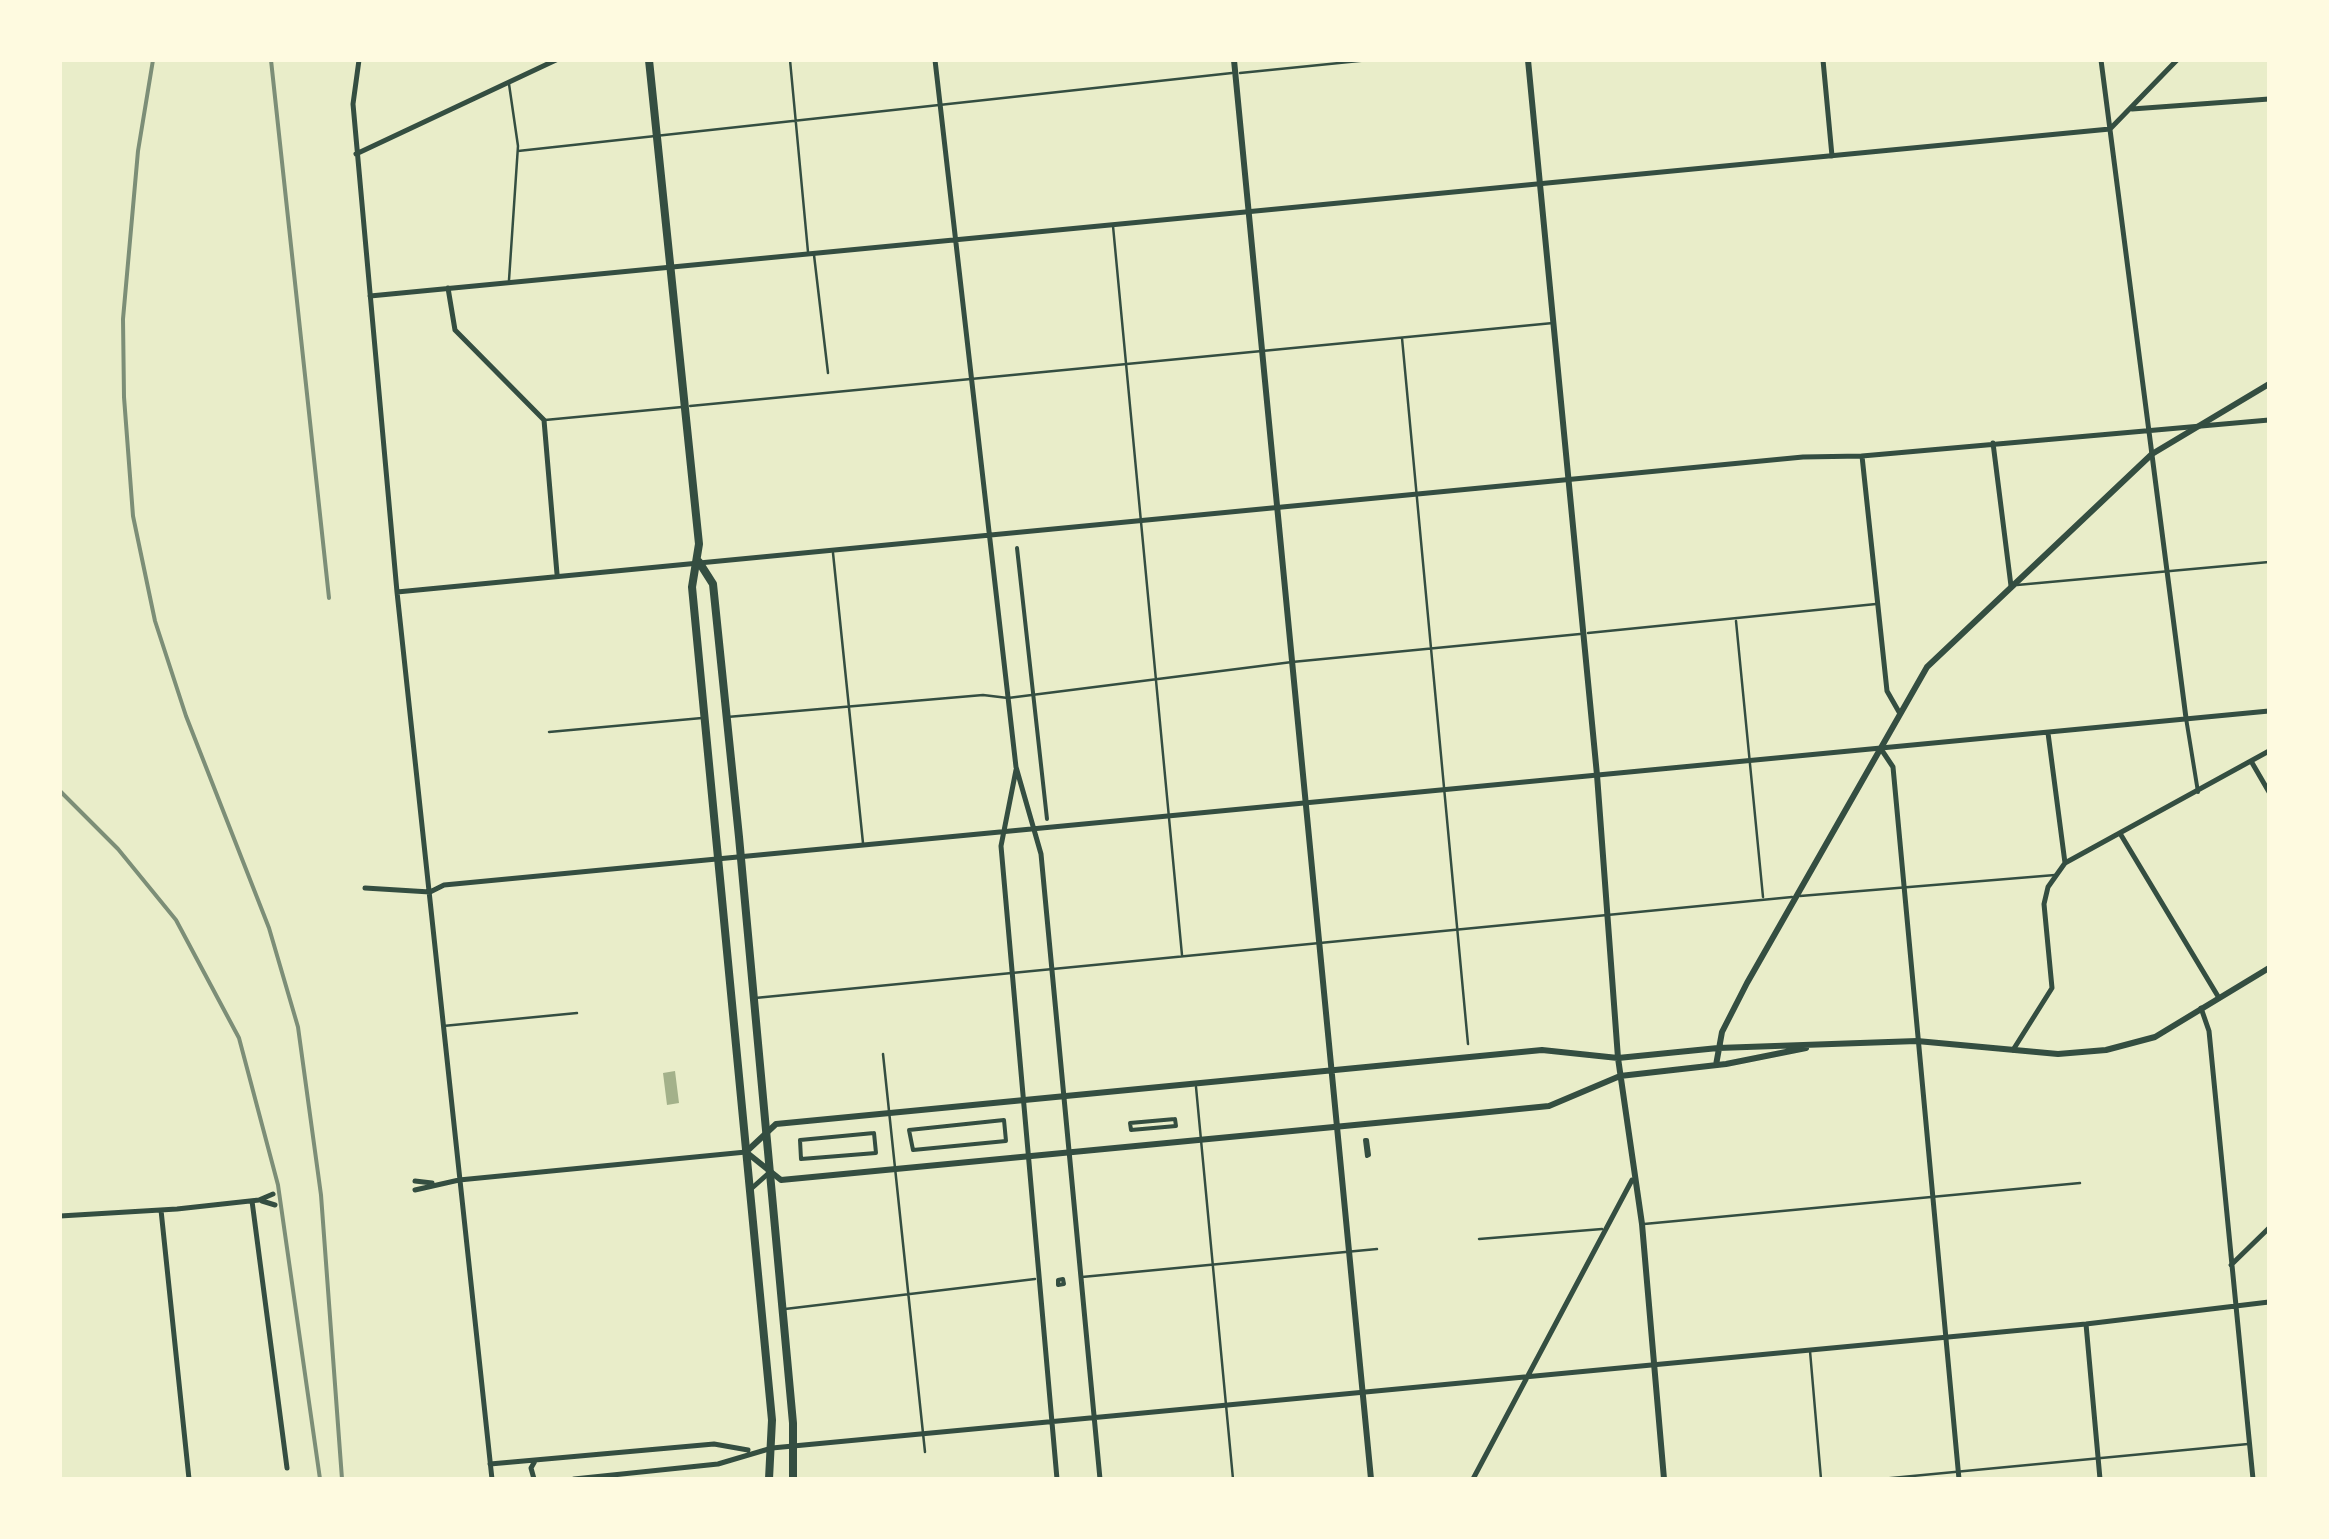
<!DOCTYPE html>
<html>
<head>
<meta charset="utf-8">
<style>
  body { margin:0 }
  #map { position:relative; width:2329px; height:1539px; overflow:hidden; background:#e9edc9; font-family:Mulish,sans-serif }
  canvas { display:block }
  .frame { position:absolute; inset:0; border:62px solid #fefae0; pointer-events:none }
</style>
</head>
<body>
<div id="map">
<canvas width="2329" height="1539"></canvas>
<div class="frame"></div>
</div>
<script>
const context = document.querySelector('canvas').getContext('2d');
context.lineJoin = 'round';
function fillPath(path, color) {
  context.fillStyle = color;
  context.fill(path, 'evenodd');
}
function toPath(rows) {
  const path = new Path2D();
  for (const r of rows) {
    path.moveTo(r[0], r[1]);
    for (let i = 2; i < r.length; i += 2) path.lineTo(r[i], r[i + 1]);
  }
  return path;
}
function trace(path, color, width, dash) {
  context.strokeStyle = color;
  context.lineWidth = width;
  context.lineCap = dash ? 'butt' : 'round';
  context.setLineDash(dash || []);
  context.stroke(path);
}
const water = toPath([
  [675,1071,679,1103,667,1105,663,1073]
]);
const service = toPath([
  [790,60,808,252],
  [1240,73,1369,60],
  [509,84,518,146,509,280],
  [518,151,1232,73],
  [1113,226,1182,955],
  [814,255,828,373],
  [1402,338,1468,1044],
  [690,406,1553,323],
  [545,420,682,407],
  [833,553,863,843],
  [2017,585,2269,562],
  [1736,621,1763,897],
  [1588,633,1876,604],
  [727,717,983,695,1008,698,1292,662,1580,634],
  [549,732,702,718],
  [1800,896,2055,875],
  [755,998,1792,897],
  [443,1026,577,1013],
  [883,1054,925,1452],
  [1196,1087,1233,1479],
  [1644,1224,2080,1183],
  [1479,1239,1602,1229],
  [1082,1277,1377,1249],
  [785,1309,1035,1279],
  [1810,1351,1821,1479],
  [1881,1479,2248,1444]
]);
const pedestrian = toPath([
  [1017,548,1047,819],
  [2186,718,2198,792],
  [1175,1119,1176,1126,1131,1130,1130,1123,1175,1119],
  [1004,1120,1006,1141,913,1150,909,1130,1004,1120],
  [874,1133,876,1153,801,1159,800,1140,874,1133],
  [1365,1140,1367,1140,1369,1155,1367,1156,1365,1140],
  [1063,1279,1064,1284,1058,1285,1058,1280,1063,1279]
]);
const minor = toPath([
  [359,60,353,104,397,592,492,1479],
  [935,60,1016,767,1041,854,1100,1479],
  [1823,60,1832,156],
  [2101,60,2186,718],
  [2132,109,2269,99],
  [356,154,556,60],
  [448,288,455,330,544,420,557,574],
  [370,296,2110,129,2177,60],
  [1993,443,2011,586],
  [1862,456,1887,691,1899,712],
  [397,592,1803,457,1862,456,2269,420],
  [1881,749,1893,767,1959,1479],
  [2251,761,2269,792],
  [1016,770,1001,846,1057,1479],
  [2121,835,2219,998],
  [2065,863,2269,751],
  [365,888,430,892,444,885,2269,711],
  [2201,1008,2209,1031,2253,1479],
  [2013,1050,2052,988,2044,904,2048,887,2065,863,2048,733],
  [415,1181,432,1183],
  [752,1188,770,1172],
  [415,1190,459,1180,746,1152],
  [252,1201,287,1468],
  [262,1201,275,1205],
  [161,1210,189,1479],
  [60,1216,177,1209,259,1200,273,1194],
  [2231,1265,2269,1228],
  [2086,1324,2100,1479],
  [490,1464,714,1444,748,1450],
  [534,1479,531,1468,535,1461],
  [574,1479,718,1464,772,1448,2086,1324,2269,1302],
  [1473,1479,1632,1180]
]);
const tertiary = toPath([
  [1234,60,1371,1479],
  [1528,60,1597,775,1618,1058,1642,1224,1664,1479],
  [1806,1048,1726,1064,1620,1076,1549,1106,1459,1115,781,1180,746,1152,776,1124,1542,1050,1618,1058,1718,1048,1917,1041,2058,1054,2106,1050,2155,1037,2269,968],
  [1716,1065,1722,1032,1747,983,1927,667,2152,454,2269,384]
]);
const primary = toPath([
  [649,60,699,544,692,587,772,1420,769,1479],
  [699,562,713,584,739,837,793,1423,793,1479]
]);
const rail = toPath([
  [153,60,138,151,123,319,124,397,133,516,155,621,186,716,269,928,298,1027,321,1195,342,1479],
  [271,60,329,598],
  [60,791,118,849,176,920,239,1038,278,1185,320,1479]
]);
fillPath(water, '#a3b18a');
trace(service, '#344e41', 2.5);
trace(pedestrian, '#344e41', 4);
trace(minor, '#344e41', 5);
trace(tertiary, '#344e41', 6);
trace(primary, '#344e41', 8);
trace(rail, '#7c8e77', 4);
</script>
</body>
</html>
